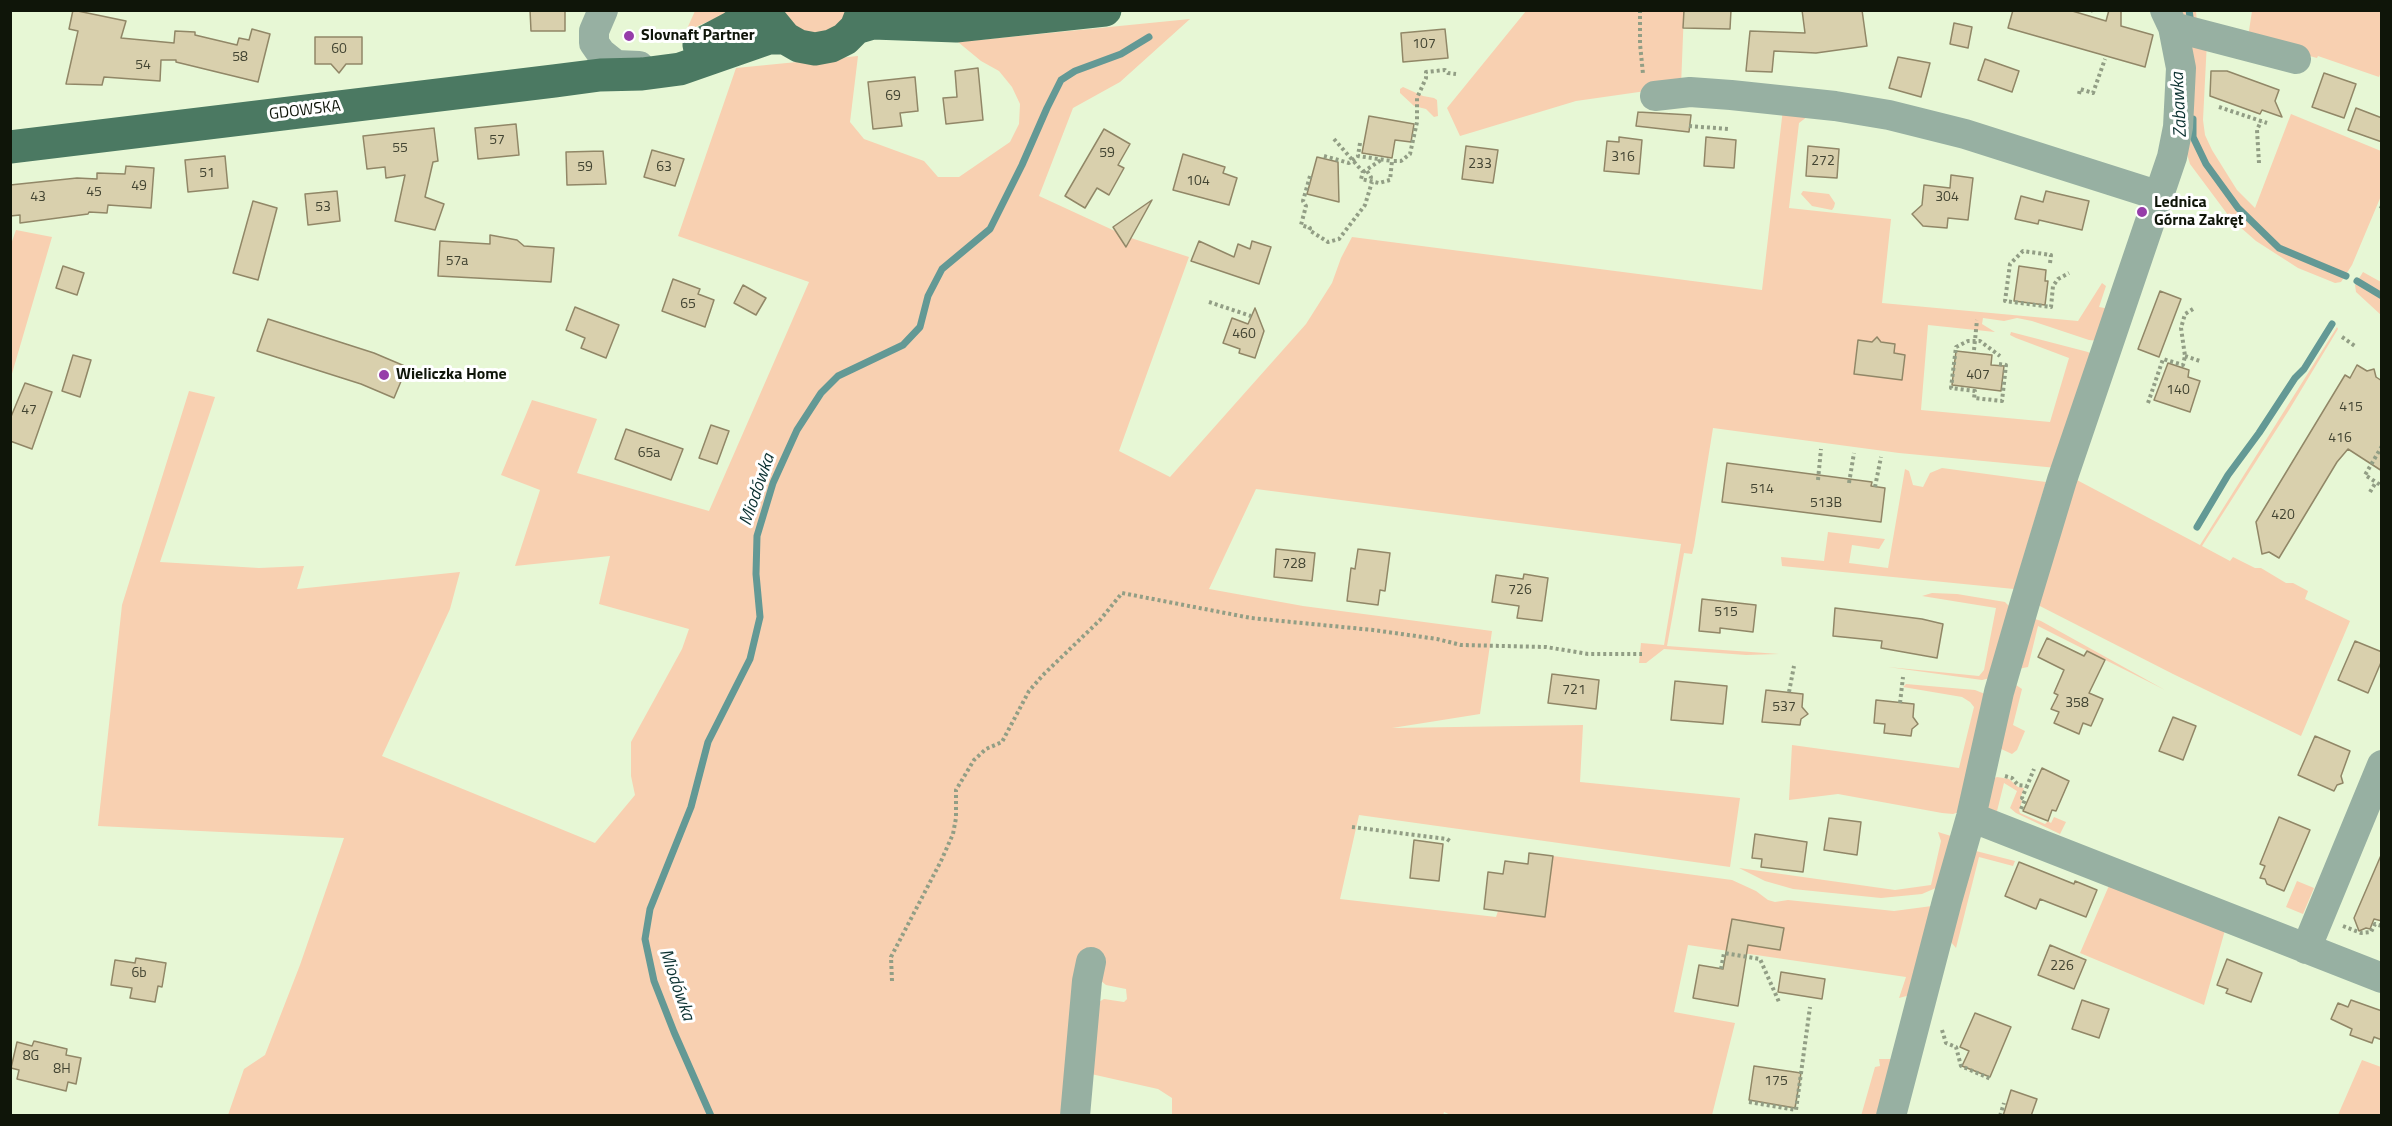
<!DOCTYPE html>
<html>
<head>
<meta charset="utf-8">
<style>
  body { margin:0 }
  #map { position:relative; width:2392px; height:1126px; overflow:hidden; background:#e7f7d5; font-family:"Titillium Web",sans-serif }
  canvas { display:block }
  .frame { position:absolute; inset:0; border:12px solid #0f1509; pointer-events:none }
</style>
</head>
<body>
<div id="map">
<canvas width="2392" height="1126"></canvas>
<div class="frame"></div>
</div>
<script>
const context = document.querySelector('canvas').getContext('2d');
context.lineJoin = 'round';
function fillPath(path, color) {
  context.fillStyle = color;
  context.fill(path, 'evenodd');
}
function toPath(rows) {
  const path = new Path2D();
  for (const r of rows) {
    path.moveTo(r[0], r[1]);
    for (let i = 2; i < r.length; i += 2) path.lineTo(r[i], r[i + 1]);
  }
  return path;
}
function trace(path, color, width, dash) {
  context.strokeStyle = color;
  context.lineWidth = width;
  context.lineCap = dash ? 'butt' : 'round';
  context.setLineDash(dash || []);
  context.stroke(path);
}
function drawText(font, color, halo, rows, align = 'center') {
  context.font = font + ' "Titillium Web",sans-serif';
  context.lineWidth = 6;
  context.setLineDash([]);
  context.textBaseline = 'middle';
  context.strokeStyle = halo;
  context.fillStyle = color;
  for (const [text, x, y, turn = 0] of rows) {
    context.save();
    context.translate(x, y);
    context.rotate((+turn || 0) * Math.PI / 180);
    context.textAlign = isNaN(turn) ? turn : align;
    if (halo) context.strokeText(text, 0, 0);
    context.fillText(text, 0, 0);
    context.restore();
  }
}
const green = toPath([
  [695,11,733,11,686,31],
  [782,11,848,11,846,18,825,34,798,31],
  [1526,11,1684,11,1681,86,1576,101,1460,136,1447,108],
  [2176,11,2196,11,2197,24,2248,37,2252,11,2381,11,2381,72,2379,77,2318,56,2317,58,2195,26],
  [1190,19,1120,82,1073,108,1039,196,1128,237,1189,257,1119,451,1170,477,1306,324,1332,283,1341,258,1352,237,1762,290,1783,109,1812,113,1799,123,1789,208,1891,219,1882,303,2078,321,2102,283,2106,286,2099,307,2110,309,2099,341,2089,340,2032,321,2017,318,2004,321,1983,318,1982,324,1995,332,1928,325,1921,410,2050,422,2069,358,2016,338,2010,335,2011,332,2088,352,2094,356,2057,468,1899,453,1713,428,1694,546,1692,554,1684,553,1667,646,1779,654,1746,655,1664,649,1646,663,1639,663,1641,643,1664,645,1681,544,1256,489,1209,589,1303,606,1492,631,1480,714,1392,728,1583,725,1580,782,1740,798,1730,867,1359,815,1340,899,1496,917,1498,911,1545,917,1553,856,1732,880,1756,891,1768,900,1775,902,1788,900,1894,911,1932,906,1914,994,1899,998,1906,977,1688,945,1674,1012,1735,1023,1712,1115,1453,1116,1444,1112,1443,1116,1172,1115,1172,1098,1158,1089,1091,1074,1097,1003,1104,999,1124,1002,1127,999,1126,989,1106,985,1101,981,1066,1115,228,1115,244,1069,265,1055,300,965,344,838,98,826,122,605,189,391,215,397,160,562,259,568,304,566,297,589,460,572,450,609,382,756,595,843,635,795,631,776,631,742,682,649,689,629,599,604,610,556,515,566,540,490,501,475,532,400,597,419,577,473,709,511,809,282,678,236,736,68,858,56,850,122,864,139,924,161,938,177,959,177,1010,142,1019,124,1020,104,1012,87,999,71,981,61,958,42],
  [2185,40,2207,41,2203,120,2205,135,2212,150,2237,190,2255,208,2291,114,2381,151,2381,196,2352,265,2341,282,2335,283,2298,268,2256,241,2231,219,2190,164,2186,151],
  [1403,87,1423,96,1434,98,1437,100,1438,116,1434,117,1426,109,1414,106,1400,93,1400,89],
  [1803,191,1829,194,1835,203,1834,207,1832,210,1812,206,1801,194],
  [16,230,52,237,11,377,10,247],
  [2363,272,2381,282,2381,315,2356,292,2355,285],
  [2337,327,2338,329,2289,410,2202,546,2230,561,2233,557,2255,568,2261,568,2286,583,2293,583,2308,591,2305,599,2350,621,2301,736,2173,674,2032,602,2075,479,2200,545],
  [1942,468,2046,482,2014,589,1782,566,1781,557,1824,561,1828,532,1885,539,1879,549,1852,545,1849,563,1888,568,1905,469,1909,471,1913,485,1923,487,1930,473],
  [1932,593,1957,594,2005,602,2012,609,1994,677,1982,680,1888,667,1979,676,1984,670,1996,608,1922,596],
  [2035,619,2041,621,2165,690,2038,626,2028,667,2018,669],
  [1906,684,1975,690,1990,696,1959,812,1953,814,1942,813,1838,794,1789,800,1792,745,1959,768,1974,707,1970,702,1962,697,1903,687],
  [2016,685,2022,689,2013,725,2025,731,2017,750,2012,754,1999,748],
  [1997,777,2009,779,2018,787,2024,788,2020,799,2022,801,2019,810,2020,813,2045,824,2048,821,2051,823,2054,817,2066,822,2060,834,2016,813,2010,808,2017,791,2004,783,1996,815,1985,819,1989,780],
  [1938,832,1951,836,1945,884,1922,894,1881,898,1793,889,1765,881,1739,868,1895,890,1931,885,1941,841],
  [1976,851,2015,861,2013,866,1979,857,1956,948,1950,941],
  [2111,881,2227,923,2204,1005,2080,953],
  [2297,881,2314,888,2303,914,2286,907],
  [1879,1059,1893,1059,1881,1115,1861,1116,1875,1067,1880,1066],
  [2362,1060,2381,1067,2381,1115,2338,1115]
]);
const stream = toPath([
  [2189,10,2191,24],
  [2193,119,2193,137,2206,164,2238,208,2279,248,2346,276],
  [2357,281,2382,296],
  [2197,527,2228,475,2259,433,2295,378,2304,369,2332,324],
  [711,1116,674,1032,654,981,645,939,650,909,691,807,708,742,750,659,760,617,756,574,757,536,773,483,797,430,821,393,838,376,903,345,920,327,928,296,942,269,990,229,1022,165,1047,108,1061,80,1075,71,1121,54,1149,37]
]);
const building = toPath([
  [73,10,126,21,121,38,174,43,175,31,195,32,195,35,237,45,239,38,249,40,252,29,270,34,258,82,176,62,176,60,161,60,160,81,104,77,102,85,66,84,78,31,69,29,73,10],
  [530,10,565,10,565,31,531,31,530,10],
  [1684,10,1731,10,1730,29,1683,28,1684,10],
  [1802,10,1862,10,1867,46,1816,53,1774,51,1772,72,1746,71,1750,31,1805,33,1802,10],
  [2013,10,2069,10,2106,21,2109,10,2121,10,2121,26,2153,35,2145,67,2008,28,2013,10],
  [1954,23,1972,27,1968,48,1950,44,1954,23],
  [1445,29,1448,58,1403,62,1401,33,1445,29],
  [315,37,362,37,362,64,346,64,339,73,331,64,315,64,315,37],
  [1898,57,1930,63,1921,97,1889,88,1898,57],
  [1985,59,2019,71,2012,92,1978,80,1985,59],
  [978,68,983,120,946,124,943,98,957,97,955,71,978,68],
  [2211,71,2227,71,2279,90,2275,101,2282,117,2262,110,2260,114,2210,96,2211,71],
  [2324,73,2356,84,2344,118,2312,107,2324,73],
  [915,77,918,111,900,113,902,126,873,129,868,82,915,77],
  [2356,108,2382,118,2382,142,2348,130,2356,108],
  [1638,112,1691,115,1689,132,1636,126,1638,112],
  [1369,116,1414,124,1411,142,1395,140,1392,158,1362,153,1369,116],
  [516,124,519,155,478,159,475,128,516,124],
  [434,128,438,161,433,162,425,197,444,204,435,230,395,221,405,175,386,178,385,167,367,169,363,136,434,128],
  [1104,129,1130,144,1118,165,1124,168,1109,195,1097,188,1085,208,1065,196,1104,129],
  [1619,137,1642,140,1639,174,1604,171,1607,141,1619,142,1619,137],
  [1706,137,1736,140,1734,168,1704,166,1706,137],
  [1466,146,1498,150,1493,183,1462,179,1466,146],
  [1808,146,1839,149,1837,178,1806,176,1808,146],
  [652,150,684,159,675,186,644,177,652,150],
  [603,151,606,184,567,185,566,152,603,151],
  [1183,154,1225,167,1223,173,1237,178,1229,205,1173,190,1183,154],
  [225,156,228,188,188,192,185,160,225,156],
  [1317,157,1338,162,1339,202,1307,194,1317,157],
  [126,166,154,168,151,208,108,205,107,213,89,212,88,214,20,223,20,215,10,216,10,185,77,178,97,179,97,173,125,174,126,166],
  [1951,175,1973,178,1968,220,1948,218,1947,228,1923,226,1912,214,1922,205,1924,185,1950,188,1951,175],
  [337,191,340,221,308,225,305,194,337,191],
  [2046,191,2089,201,2082,230,2039,220,2038,224,2015,219,2021,196,2043,202,2046,191],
  [1152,200,1126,247,1113,227,1152,200],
  [253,201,277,208,258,280,233,273,253,201],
  [490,235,517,240,524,246,554,248,551,282,438,276,440,241,490,244,490,235],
  [1199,241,1234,257,1238,244,1250,249,1252,241,1271,247,1259,284,1191,261,1199,241],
  [63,266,84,273,77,295,56,288,63,266],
  [2019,266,2046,270,2045,281,2048,281,2045,305,2014,301,2019,266],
  [673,279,700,289,698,294,714,300,705,327,662,311,673,279],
  [743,285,766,298,756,315,734,303,743,285],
  [2160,291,2181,299,2159,357,2138,349,2160,291],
  [575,307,619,325,606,358,581,348,585,338,566,330,575,307],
  [1255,308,1264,331,1255,358,1239,353,1240,349,1223,343,1232,318,1248,324,1255,308],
  [268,319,374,353,407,367,394,398,361,384,257,351,268,319],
  [1877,337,1881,342,1895,344,1894,353,1905,355,1902,380,1854,374,1858,340,1872,342,1877,337],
  [1956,351,1992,355,1991,365,2004,366,2001,391,1952,385,1956,351],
  [73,355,91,360,80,397,62,391,73,355],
  [2168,363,2189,370,2188,377,2200,381,2190,412,2154,400,2168,363],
  [2357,365,2367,371,2374,369,2376,377,2382,381,2382,471,2348,449,2337,462,2279,558,2269,552,2262,554,2256,522,2345,375,2350,378,2357,365],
  [25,383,52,392,32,449,10,441,10,419,25,383],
  [711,425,729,431,717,464,699,458,711,425],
  [626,429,683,449,671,480,615,459,626,429],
  [1727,463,1872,482,1871,486,1885,488,1881,522,1722,502,1727,463],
  [1276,549,1315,553,1312,581,1274,577,1276,549],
  [1358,549,1390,553,1385,591,1380,590,1378,605,1347,601,1351,568,1355,569,1358,549],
  [1524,574,1548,578,1542,621,1517,618,1519,606,1492,602,1496,575,1523,579,1524,574],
  [1702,599,1756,605,1753,632,1720,628,1720,633,1699,631,1702,599],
  [1835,608,1922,619,1943,624,1937,658,1881,648,1882,641,1833,636,1835,608],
  [2047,638,2084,656,2087,651,2105,660,2089,693,2103,699,2091,726,2083,723,2079,734,2054,723,2059,712,2051,709,2058,695,2054,693,2064,670,2038,657,2047,638],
  [2355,641,2382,652,2382,660,2368,693,2338,680,2355,641],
  [1552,674,1599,680,1596,709,1548,703,1552,674],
  [1675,681,1727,686,1723,724,1671,720,1675,681],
  [1766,690,1803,694,1802,707,1808,714,1801,719,1800,725,1762,722,1766,690],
  [1876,700,1914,704,1913,717,1918,724,1912,729,1911,736,1884,733,1885,724,1874,723,1876,700],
  [2173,717,2196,726,2183,760,2159,751,2173,717],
  [2315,736,2350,751,2341,776,2343,783,2337,785,2334,791,2298,775,2315,736],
  [2042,768,2069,781,2056,811,2052,810,2048,821,2023,811,2042,768],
  [2279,817,2310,830,2284,891,2267,884,2265,879,2260,878,2265,866,2260,864,2279,817],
  [1829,818,1861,822,1857,855,1824,850,1829,818],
  [1755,834,1807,842,1803,872,1761,867,1762,859,1752,858,1755,834],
  [1414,840,1443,844,1439,881,1410,878,1414,840],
  [1529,853,1553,856,1545,917,1484,909,1488,872,1503,874,1505,861,1528,864,1529,853],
  [2382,853,2382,921,2374,919,2370,929,2366,928,2359,931,2354,918,2382,853],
  [2019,862,2074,884,2075,881,2097,890,2086,917,2040,899,2036,909,2005,896,2019,862],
  [1732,919,1784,928,1780,950,1748,945,1738,1006,1693,998,1699,965,1723,969,1732,919],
  [2050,945,2086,960,2074,989,2038,975,2050,945],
  [136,958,166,963,162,987,158,986,155,1002,130,998,132,988,111,985,115,960,135,963,136,958],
  [2227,959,2262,973,2251,1002,2226,993,2228,989,2217,985,2227,959],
  [1781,972,1825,979,1822,999,1778,992,1781,972],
  [2082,1000,2109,1009,2099,1038,2072,1029,2082,1000],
  [2351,1000,2382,1011,2382,1040,2374,1037,2372,1043,2350,1035,2352,1029,2331,1019,2338,1003,2348,1007,2351,1000],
  [1975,1013,2011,1027,1990,1077,1962,1066,1969,1051,1960,1047,1975,1013],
  [34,1041,67,1049,66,1055,81,1058,76,1084,68,1082,66,1091,17,1079,19,1070,11,1068,17,1042,32,1046,34,1041],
  [1754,1066,1801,1073,1795,1108,1749,1100,1754,1066],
  [2011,1090,2037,1099,2031,1116,2003,1116,2011,1090]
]);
const path = toPath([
  [1640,10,1640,44,1643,74],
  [2091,10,2093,11],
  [2079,94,2080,89,2093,93,2105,59],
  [2219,107,2267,123],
  [1689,126,1728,129],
  [1334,139,1363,172,1361,179,1379,183,1390,180,1392,161,1401,161,1410,154,1417,122,1417,98,1426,78,1426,72,1445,70,1448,73,1456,74],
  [1360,143,1358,156,1392,161],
  [1324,156,1349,163,1358,156],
  [2259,163,2257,130,2261,121],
  [1367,171,1371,177,1370,181],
  [1363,172,1381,160],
  [1310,176,1303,201,1306,206,1301,225,1310,228,1309,230,1328,242,1339,239,1365,205,1372,182],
  [2382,206,2380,210,2382,211],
  [2050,263,2051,255,2023,251,2010,264,2005,301,2051,307,2053,286,2058,279,2069,273],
  [1209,302,1251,316],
  [2342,337,2355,346],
  [1974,350,1977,320],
  [2185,356,2200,361],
  [1999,364,2006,365,2002,401,1974,398,1975,391,1951,388,1956,347,1968,341,1980,341,2000,356],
  [2148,403,2163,359,2183,365,2185,356,2181,328,2185,314,2193,309],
  [2382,446,2365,475,2382,486],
  [1818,480,1821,449],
  [1849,483,1854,453],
  [1875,487,1881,457],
  [2370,492,2376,482],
  [1789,692,1794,666],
  [1900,703,1903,677],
  [2005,776,2012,778,2018,785,2027,786,2034,769],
  [2021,809,2025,800,2022,798,2027,786],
  [1352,827,1447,839,1451,842],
  [2343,926,2361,933,2371,932,2375,924,2382,926],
  [1721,969,1724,953,1760,959,1779,1002],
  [892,981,891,957,941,861,953,834,956,818,956,790,974,760,986,749,1002,742,1029,691,1043,675,1100,620,1122,593,1251,618,1373,630,1437,639,1461,645,1546,647,1588,654,1642,654],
  [1942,1030,1946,1043,1956,1047,1961,1066,1991,1079],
  [1749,1102,1796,1110,1810,1007],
  [2000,1116,2004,1103]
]);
const minor = toPath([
  [603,10,594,31,594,43,601,53,616,65,639,66],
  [2173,27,2296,59],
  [1655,96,1690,92,1731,95,1835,106,1889,115,1965,134,2160,196],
  [1971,817,2382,978],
  [2306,949,2382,765],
  [1075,1116,1087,981,1091,962],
  [1891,1116,1947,901,1971,817,1999,692,2026,599,2062,480,2172,157,2178,127,2181,68,2173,27,2165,10]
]);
const major = toPath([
  [771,21,785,38,799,46,815,49,831,46,845,39,856,28,863,10],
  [856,28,873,23,956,26,1105,10],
  [699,45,733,27,755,10],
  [10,147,554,81,600,75,642,74,680,69,769,38,785,38]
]);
const markers = [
  [629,36,6,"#963da9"],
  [2142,212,6,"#963da9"],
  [384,375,6,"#963da9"]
];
const numberNames = [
  ["107",1424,45],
  ["60",339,50],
  ["58",240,58],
  ["54",143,66],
  ["69",893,97],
  ["57",497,141],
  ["55",400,149],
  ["59",1107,154],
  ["316",1623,158],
  ["272",1823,162],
  ["233",1480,165],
  ["59",585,168],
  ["63",664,168],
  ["51",207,174],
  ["104",1198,182],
  ["49",139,187],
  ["45",94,193],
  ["43",38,198],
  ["304",1947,198],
  ["53",323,208],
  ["57a",457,262],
  ["65",688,305],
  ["460",1244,335],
  ["407",1978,376],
  ["140",2178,391],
  ["415",2351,408],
  ["47",29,411],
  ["416",2340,439],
  ["65a",649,454],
  ["514",1762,490],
  ["513B",1826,504],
  ["420",2283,516],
  ["728",1294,565],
  ["726",1520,591],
  ["515",1726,613],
  ["721",1574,691],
  ["358",2077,704],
  ["537",1784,708],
  ["226",2062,967],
  ["6b",139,974],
  ["8G",31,1057],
  ["8H",62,1070],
  ["175",1776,1082]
];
const poiNames = [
  ["Slovnaft Partner",641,36],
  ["Lednica",2154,203],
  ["Górna Zakręt",2154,221],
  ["Wieliczka Home",396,375]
];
const streetNames = [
  ["GDOWSKA",305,111,-7]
];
const waterNames = [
  ["Zabawka",2180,105,-93],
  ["Miodówka",758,490,-71],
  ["Miodówka",676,985,71]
];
fillPath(green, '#f8d0b1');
trace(stream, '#639995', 7);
fillPath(building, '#d9d0ad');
trace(building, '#918767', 1.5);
trace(path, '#929e85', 4, [3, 3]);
trace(minor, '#97b0a2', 30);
trace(major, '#4b7962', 33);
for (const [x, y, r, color] of markers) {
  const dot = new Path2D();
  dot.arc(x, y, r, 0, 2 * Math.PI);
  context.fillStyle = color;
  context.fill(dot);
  trace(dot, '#fff', 2);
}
drawText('14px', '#424432', null, numberNames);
drawText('bold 16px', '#0f1509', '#fff', poiNames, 'left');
drawText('16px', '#0f1509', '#fff', streetNames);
drawText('italic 18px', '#0c3232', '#fff', waterNames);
</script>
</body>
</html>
